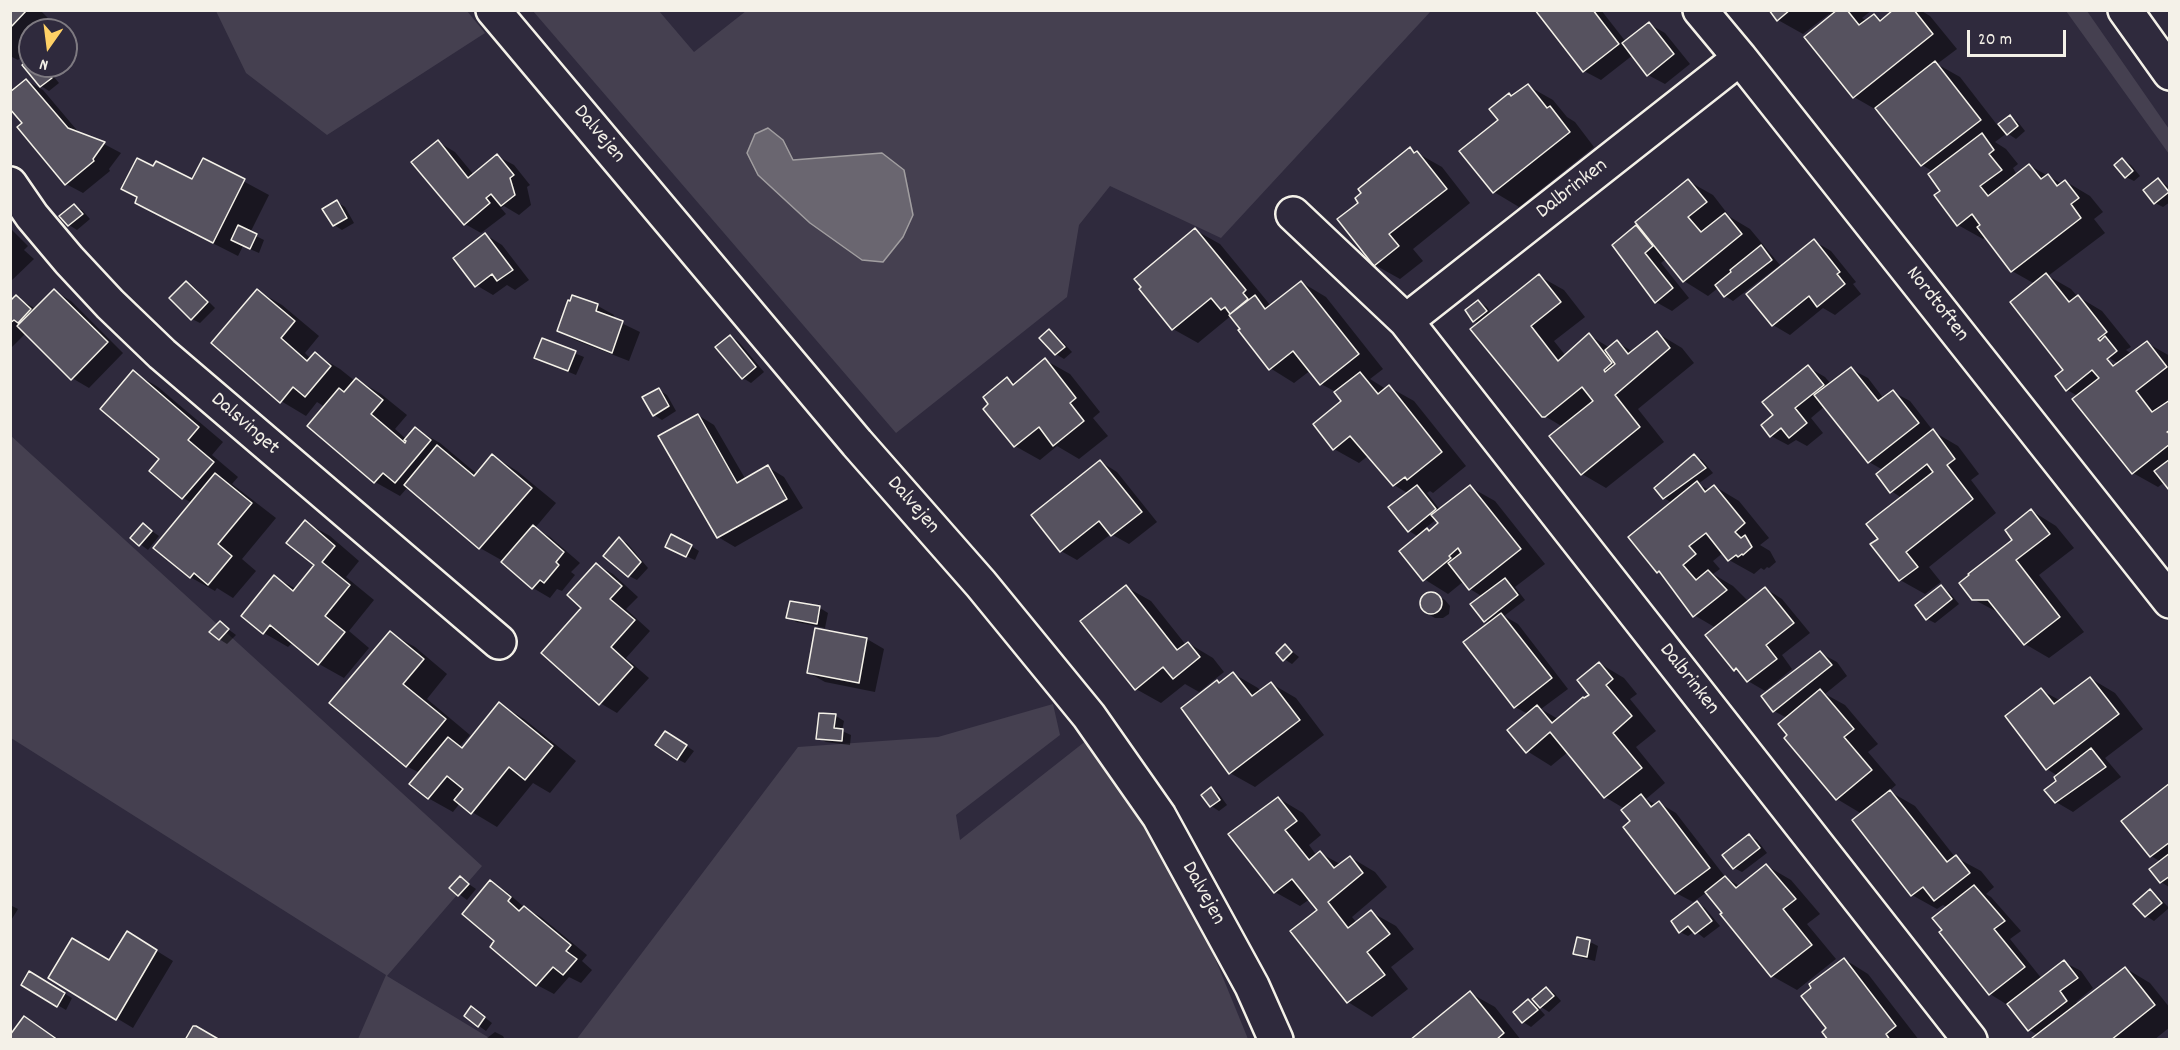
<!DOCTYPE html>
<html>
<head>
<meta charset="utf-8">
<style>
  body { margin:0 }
  #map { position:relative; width:2180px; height:1050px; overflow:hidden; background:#2f2a3d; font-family:Dekko,sans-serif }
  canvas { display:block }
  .frame { position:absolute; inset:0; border:12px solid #f4f1e8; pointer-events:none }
  .north { position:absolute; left:18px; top:18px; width:60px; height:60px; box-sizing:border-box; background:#2f2a3d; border:2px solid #7e7a81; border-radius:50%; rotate:194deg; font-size:16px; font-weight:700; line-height:24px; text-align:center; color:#f4f1e8 }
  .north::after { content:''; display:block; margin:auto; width:21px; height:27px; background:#ffd166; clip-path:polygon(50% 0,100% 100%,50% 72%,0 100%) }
  .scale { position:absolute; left:1967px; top:30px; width:99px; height:27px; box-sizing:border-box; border:3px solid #f4f1e8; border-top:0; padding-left:8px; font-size:18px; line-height:21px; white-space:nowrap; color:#f4f1e8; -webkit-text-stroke:4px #2f2a3d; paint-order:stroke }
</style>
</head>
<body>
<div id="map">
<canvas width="2180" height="1050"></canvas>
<div class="frame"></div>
<div class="north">N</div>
<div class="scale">20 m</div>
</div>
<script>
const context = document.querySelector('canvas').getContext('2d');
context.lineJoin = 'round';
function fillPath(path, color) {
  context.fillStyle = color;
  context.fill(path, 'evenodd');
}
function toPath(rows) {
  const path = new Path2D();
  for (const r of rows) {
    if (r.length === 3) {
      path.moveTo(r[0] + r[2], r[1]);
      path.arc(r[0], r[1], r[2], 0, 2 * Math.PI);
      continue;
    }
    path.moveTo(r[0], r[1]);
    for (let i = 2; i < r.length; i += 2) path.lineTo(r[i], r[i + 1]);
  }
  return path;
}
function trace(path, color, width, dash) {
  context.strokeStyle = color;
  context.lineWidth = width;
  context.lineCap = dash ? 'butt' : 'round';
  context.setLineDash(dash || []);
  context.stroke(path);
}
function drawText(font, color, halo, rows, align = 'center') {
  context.font = font + ' Dekko,sans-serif';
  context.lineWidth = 5;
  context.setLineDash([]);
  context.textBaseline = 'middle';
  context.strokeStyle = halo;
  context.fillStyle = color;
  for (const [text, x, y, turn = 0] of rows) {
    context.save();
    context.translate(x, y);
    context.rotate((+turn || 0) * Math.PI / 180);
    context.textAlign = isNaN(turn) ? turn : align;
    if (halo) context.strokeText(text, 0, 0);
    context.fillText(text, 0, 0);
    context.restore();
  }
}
const green = toPath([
  [216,11,467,11,485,33,327,135,246,73],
  [533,11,659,11,694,52,746,11,1431,11,1221,238,1110,186,1079,225,1067,297,896,433],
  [2066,11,2087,11,2169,129,2169,154],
  [10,435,482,866,387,976,491,1039,358,1039,386,975,11,738],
  [1053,704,1060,735,956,815,960,840,1087,740,1147,827,1199,919,1248,1039,576,1040,798,747,938,737]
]);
const water = toPath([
  [768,128,783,140,793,160,882,153,904,170,913,215,903,237,883,262,862,260,810,223,758,175,747,153,755,134,768,128]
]);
const shadow = toPath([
  [10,10,40,10,53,23,47,30,30,30,30,48,18,60,10,56],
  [1537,10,1601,10,1626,42,1649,24,1665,33,1690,64,1665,84,1648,75,1633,55,1601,80,1584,71],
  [1769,10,1872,10,1862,18,1867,21,1874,15,1883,20,1895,10,1920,10,1930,16,1957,49,1937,64,1960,77,1998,126,2010,117,2018,122,2025,131,2016,139,2007,133,1995,142,2006,149,2018,164,2013,168,2017,175,2029,165,2062,184,2065,181,2090,196,2103,212,2094,219,2105,233,2048,276,2071,289,2077,296,2102,311,2131,347,2126,350,2132,354,2147,343,2170,356,2170,398,2167,400,2170,401,2170,488,2165,482,2158,487,2133,473,2078,396,2067,390,2065,370,2035,284,2012,271,1986,236,1983,239,1958,225,1934,172,1922,165,1880,112,1854,97,1833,16,1829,14,1803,34,1778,20],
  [2101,353,2119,364,2117,366,2100,356],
  [30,61,30,66,45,66,59,83,49,91,41,86,24,65],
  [27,81,43,90,81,135,104,144,121,153,109,169,110,171,83,193,66,184,24,123],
  [1528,86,1553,100,1567,117,1575,122,1594,147,1519,207,1494,192,1461,151,1500,121,1513,97],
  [438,142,455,152,474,175,497,156,514,165,530,185,527,187,531,205,519,215,504,206,501,208,506,214,481,233,465,224],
  [1410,149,1442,167,1470,203,1413,249,1423,261,1400,279,1375,265,1360,203],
  [204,160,269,195,250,233,264,240,259,253,243,246,238,256,161,217,154,168,193,182],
  [2123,160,2131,165,2140,176,2134,181,2126,177],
  [2158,179,2170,188,2170,202,2163,207,2155,203],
  [1688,181,1713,195,1730,217,1750,229,1780,265,1733,301,1725,296,1718,288,1708,296,1684,281,1666,259,1661,263,1689,298,1672,311,1656,302,1637,227,1643,231],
  [337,202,345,207,354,223,342,230,334,225],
  [74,206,82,210,90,219,77,230,69,225],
  [10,228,28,246,24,250,34,259,10,282],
  [1195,230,1220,244,1271,306,1301,282,1326,297,1383,369,1370,379,1386,389,1389,387,1414,401,1466,466,1433,493,1430,491,1427,493,1440,510,1470,487,1495,501,1545,564,1515,587,1525,600,1504,616,1518,624,1568,689,1541,709,1558,719,1591,695,1599,663,1624,678,1637,694,1630,699,1656,731,1636,747,1665,783,1646,799,1656,805,1659,803,1676,813,1726,878,1741,887,1767,866,1791,880,1820,914,1807,924,1836,959,1797,990,1772,976,1722,914,1724,913,1707,892,1693,902,1676,893,1625,809,1605,797,1568,752,1551,766,1527,751,1528,714,1515,707,1490,623,1485,620,1483,597,1470,589,1464,581,1448,594,1424,579,1419,537,1409,531,1409,494,1394,485,1369,455,1359,463,1334,449,1343,401,1336,392,1321,384,1311,370,1294,383,1270,368,1232,315,1198,343,1173,329],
  [1437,519,1441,524,1430,532,1424,529],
  [486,235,502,245,529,280,515,290,507,285,493,295,476,285],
  [1814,241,1831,251,1856,282,1853,284,1861,294,1835,315,1823,308,1790,335,1773,325],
  [1539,276,1564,290,1585,317,1554,341,1566,356,1589,335,1610,348,1617,342,1633,352,1657,333,1682,348,1694,363,1638,409,1664,442,1606,488,1582,474,1563,427,1543,415,1479,324,1474,321,1479,302,1487,307,1492,314],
  [186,283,194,287,215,308,200,323,192,319],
  [54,291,71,301,123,353,89,388,72,378,26,333,10,349,10,303,16,297,36,309],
  [258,291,282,305,319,336,305,353,311,359,315,354,340,369,355,381,356,379,381,394,407,415,395,429,406,439,415,429,440,443,477,474,493,456,517,471,556,503,535,528,550,537,580,563,571,572,575,575,562,591,557,589,550,598,533,588,503,561,480,548,415,493,407,488,400,496,375,482,309,426,325,407,317,402,306,416,281,401],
  [573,297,598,306,614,315,613,319,640,332,629,361,575,340,558,331],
  [1049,331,1057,336,1072,352,1064,359,1056,354],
  [730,336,738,341,764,372,751,383,743,378,717,347],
  [542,340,584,357,576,375,535,358],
  [1045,360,1070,374,1100,412,1093,418,1108,436,1079,459,1057,446,1040,460,1015,446,1007,379,1016,384],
  [1808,367,1825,377,1831,384,1851,369,1868,378,1884,399,1893,392,1910,401,1934,432,1958,446,1979,474,1971,480,1996,513,1929,567,1941,582,1925,594,1900,580,1873,544,1880,539,1902,498,1891,491,1883,470,1869,462,1825,406,1811,418,1823,433,1807,446,1796,440,1788,445,1771,436,1775,415],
  [133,372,158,387,223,442,212,455,238,477,232,484,276,518,242,559,256,571,233,598,217,588,215,591,190,577,192,503,183,498,152,471,161,459],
  [659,390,667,395,676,411,662,420,654,415],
  [698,415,714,425,746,480,768,467,784,477,803,508,735,547,718,537,660,437],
  [1694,456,1702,460,1713,473,1698,484,1709,490,1714,486,1739,501,1769,538,1760,545,1770,551,1776,562,1769,568,1767,567,1764,570,1761,568,1754,574,1729,560,1724,552,1713,561,1720,569,1713,574,1733,586,1749,602,1766,589,1782,599,1810,633,1782,655,1792,669,1765,691,1748,681,1743,674,1735,670,1716,628,1694,615,1664,575,1658,571,1672,503,1664,498,1656,488],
  [1101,462,1117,472,1157,522,1129,544,1111,534,1077,560,1061,551],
  [2032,511,2056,526,2074,548,2039,575,2084,632,2049,658,2025,644,2001,614,1973,599,2014,540],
  [305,522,330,536,359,561,346,577,374,600,349,631,369,648,344,678,319,664,293,642,288,647,264,633,275,577,296,589,316,565],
  [143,525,159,536,148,550,132,538],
  [619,539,627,543,648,568,637,580,629,576],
  [691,546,699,551,695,560,675,551],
  [596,564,613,574,638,597,626,609,650,631,626,658,649,678,617,713,600,703,583,608],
  [1126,587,1151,601,1186,645,1188,643,1213,658,1224,672,1199,692,1185,684,1161,703,1136,689],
  [1941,587,1949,592,1959,604,1935,623,1927,619],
  [1428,594,1436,595,1445,600,1450,606,1449,614,1443,618,1435,618,1426,613,1421,606,1422,599],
  [791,602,820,608,828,613,825,628,796,622,788,617],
  [220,623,236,635,227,644,219,639],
  [817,630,867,639,884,649,875,692,825,682,809,673],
  [390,633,415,647,447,674,427,699,470,735,460,746,464,748,500,704,524,719,576,761,550,793,533,783,497,827,472,812,460,803,453,812,428,798,420,773,406,766],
  [1285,646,1299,657,1292,664,1284,659],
  [1820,653,1837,662,1847,676,1825,694,1845,705,1878,744,1868,752,1896,785,1889,791,1915,806,1955,857,1981,871,1994,887,1986,894,1991,897,2021,931,2010,939,2042,979,2064,962,2081,971,2093,988,2076,1002,2078,1005,2125,968,2150,983,2170,1008,2170,1027,2154,1040,2035,1040,2038,1035,2029,1030,2008,1003,2006,1004,1990,994,1944,930,1948,908,1943,905,1937,909,1912,895,1862,814,1837,799,1790,735,1787,718,1774,711],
  [1234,674,1258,688,1261,692,1272,684,1296,698,1324,735,1255,787,1230,773,1217,682,1220,684],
  [2090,678,2115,693,2143,729,2105,758,2121,777,2073,812,2056,802,2058,776,2047,769,2007,716,2041,690,2061,701],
  [836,716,844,721,842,731,851,735,850,745,826,742,818,738],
  [673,737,694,751,685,763,677,759],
  [2170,785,2169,887,2161,882,2151,869,2161,862,2151,856],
  [1211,789,1219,794,1227,805,1219,811,1211,806],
  [1278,798,1303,813,1321,835,1309,845,1317,856,1320,853,1340,864,1350,857,1375,872,1387,887,1352,917,1357,923,1371,912,1396,926,1414,949,1391,967,1408,989,1372,1017,1348,1002,1319,911,1310,899,1300,906,1275,892],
  [1749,836,1757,840,1767,853,1742,872,1734,868],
  [460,878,476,889,467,900,451,888],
  [491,882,507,892,526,909,541,917,587,955,582,961,592,970,581,983,569,977,554,994,537,985,492,947,496,941],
  [2150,891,2158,896,2169,908,2154,921,2146,916],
  [1697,903,1705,908,1720,926,1704,938,1695,931,1688,936,1680,932],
  [10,905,18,909,10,922],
  [1590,942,1598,946,1595,961,1583,958,1575,954],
  [144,943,173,961,133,1028,50,978,110,962],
  [1844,959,1868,974,1919,1040,1830,1040],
  [30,973,72,998,66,1010,23,985],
  [1546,989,1554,993,1561,1001,1549,1012,1541,1007],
  [1470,993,1495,1007,1521,1040,1412,1040],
  [1528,1001,1536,1005,1545,1015,1531,1027,1523,1022,1515,1012],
  [479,1013,492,1023,486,1031,479,1026],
  [495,1032,503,1036,505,1040,488,1040,487,1038]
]);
const building = toPath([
  [10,10,27,10,10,28,10,10],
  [1535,10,1593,10,1619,44,1583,72,1535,10],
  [1769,10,1790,10,1777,21,1769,10],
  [1837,10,1847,10,1859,25,1874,14,1880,21,1893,10,1914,10,1933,34,1853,98,1804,37,1837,10],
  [1649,22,1674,54,1647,76,1622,43,1649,22],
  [30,59,30,66,42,66,52,78,40,87,22,65,30,59],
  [1935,61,1981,120,1921,166,1875,108,1935,61],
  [26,79,68,128,105,142,93,159,94,161,65,185,17,127,22,123,10,109,10,92,26,79],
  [1528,84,1547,108,1550,106,1570,132,1493,193,1459,151,1498,120,1489,109,1509,93,1511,96,1528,84],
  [2010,115,2018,126,2007,135,1998,124,2010,115],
  [1982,133,1994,150,1989,154,2002,170,1980,186,1988,196,2029,164,2041,179,2048,174,2057,186,2065,180,2079,198,2071,204,2081,218,2011,272,1977,227,1980,225,1972,214,1957,226,1934,195,1940,191,1928,174,1982,133],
  [438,140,468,178,497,154,514,175,510,178,515,195,501,206,491,194,486,198,490,203,464,225,411,162,438,140],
  [1410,147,1414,153,1417,151,1447,189,1389,234,1399,246,1374,266,1337,219,1358,203,1355,198,1361,193,1358,189,1410,147],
  [137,158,153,166,156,161,192,179,203,158,245,179,213,243,135,203,137,197,121,189,137,158],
  [2122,158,2133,171,2125,178,2114,165,2122,158],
  [2158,178,2169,192,2154,204,2143,190,2158,178],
  [1688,179,1707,202,1688,217,1701,232,1725,213,1742,234,1683,282,1635,222,1688,179],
  [337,200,347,218,333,226,322,209,337,200],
  [74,204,83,214,68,226,59,216,74,204],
  [238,225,257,234,250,249,231,240,238,225],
  [1636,225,1653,246,1645,253,1673,288,1655,303,1612,245,1636,225],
  [1195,228,1246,290,1243,293,1248,299,1230,314,1225,307,1221,310,1211,298,1172,330,1139,289,1141,287,1134,279,1195,228],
  [485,233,513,270,497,281,492,274,475,287,453,258,485,233],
  [1814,239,1840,272,1837,274,1845,284,1817,307,1809,296,1772,326,1746,294,1814,239],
  [1761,245,1772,260,1724,297,1715,285,1731,272,1730,270,1761,245],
  [2046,273,2069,302,2078,295,2107,332,2098,339,2100,341,2105,336,2117,351,2107,359,2113,366,2147,341,2167,367,2136,391,2152,412,2170,400,2170,430,2167,432,2170,434,2170,444,2132,474,2072,399,2099,378,2092,370,2066,391,2055,376,2063,370,2010,302,2046,273],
  [1539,274,1561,302,1531,326,1558,361,1589,333,1612,363,1604,370,1605,372,1615,364,1605,350,1617,340,1628,354,1657,331,1670,348,1615,395,1640,427,1581,475,1549,436,1593,401,1582,387,1545,417,1542,417,1470,329,1539,274],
  [186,281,208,302,191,320,169,298,186,281],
  [1301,281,1359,354,1320,385,1293,351,1269,370,1238,330,1240,329,1229,315,1255,295,1265,309,1301,281],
  [54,289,108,342,71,380,17,326,54,289],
  [257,289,295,321,281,338,307,361,315,352,331,366,305,397,293,387,280,403,211,343,257,289],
  [16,295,31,309,18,323,14,320,10,323,10,301,16,295],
  [572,295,598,304,596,311,623,321,612,353,557,331,568,300,570,301,572,295],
  [1478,300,1487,311,1473,322,1465,310,1478,300],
  [1049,329,1065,347,1055,355,1039,338,1049,329],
  [730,335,756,367,742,379,715,347,730,335],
  [542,338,576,351,568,371,534,358,542,338],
  [1045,358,1076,398,1070,403,1084,421,1053,446,1039,427,1014,447,983,409,988,404,983,397,1007,377,1013,385,1045,358],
  [1808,365,1824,385,1795,408,1807,423,1789,438,1781,428,1770,437,1761,425,1773,415,1762,402,1808,365],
  [1851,367,1878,401,1893,390,1919,423,1868,463,1814,395,1851,367],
  [133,370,199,427,188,440,214,462,182,499,149,471,159,459,100,409,133,370],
  [1360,372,1378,394,1389,385,1442,452,1407,480,1405,477,1393,486,1350,436,1333,450,1313,424,1341,401,1334,392,1360,372],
  [356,378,383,400,371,414,405,443,406,441,404,440,415,427,431,440,395,483,383,473,374,483,307,426,339,388,344,392,356,378],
  [659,388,669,406,653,416,642,397,659,388],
  [698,414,737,483,768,465,787,499,717,538,658,436,698,414],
  [1933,429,1955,459,1947,465,1973,499,1906,552,1918,567,1899,581,1870,544,1878,539,1866,524,1933,472,1927,464,1890,493,1876,474,1933,429],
  [437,445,474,476,492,454,532,488,479,549,404,485,437,445],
  [1694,454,1706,468,1663,499,1654,488,1694,454],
  [2170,459,2170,490,2169,490,2154,471,2170,459],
  [1100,460,1142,512,1111,536,1099,521,1060,552,1031,515,1100,460],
  [215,473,252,503,218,544,232,556,208,585,194,573,190,578,153,548,215,473],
  [1697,481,1705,492,1714,485,1745,523,1735,532,1741,538,1745,535,1752,547,1743,555,1742,554,1738,557,1736,555,1728,561,1706,533,1689,546,1696,554,1683,565,1696,580,1708,570,1727,590,1693,617,1659,571,1657,573,1628,537,1697,481],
  [1417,485,1436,509,1408,532,1388,507,1417,485],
  [1470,485,1521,549,1469,590,1448,563,1461,553,1458,548,1449,556,1451,558,1423,581,1399,551,1427,528,1429,531,1438,523,1431,515,1470,485],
  [2031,509,2050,534,2016,560,2060,617,2024,645,1988,600,1972,600,1959,583,1969,575,1968,574,2012,540,2005,530,2031,509],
  [305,520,335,546,322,562,350,585,325,616,345,632,318,665,270,625,263,634,241,616,274,575,293,591,314,565,286,543,305,520],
  [143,523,152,531,139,546,130,538,143,523],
  [533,525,564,552,556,562,559,565,544,583,540,580,532,589,501,562,533,525],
  [671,534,692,545,686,557,665,547,671,534],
  [619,537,641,562,628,577,603,556,619,537],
  [596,563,622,586,610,599,635,620,611,647,633,667,599,705,541,653,581,608,567,595,596,563],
  [1505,578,1518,595,1484,622,1470,604,1505,578],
  [1126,585,1177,650,1188,642,1200,657,1173,679,1163,667,1135,690,1080,621,1126,585],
  [1941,585,1952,599,1926,620,1915,605,1941,585],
  [1765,587,1794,623,1766,645,1777,659,1747,682,1736,668,1734,671,1705,635,1765,587],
  [1431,603,11],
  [790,601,820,606,817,624,786,618,790,601],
  [1501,613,1552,678,1514,708,1463,642,1501,613],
  [220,621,229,629,219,640,209,632,220,621],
  [815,628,867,638,859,683,807,673,815,628],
  [390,631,424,659,403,684,446,719,406,767,329,703,390,631],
  [1285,644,1292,652,1283,661,1276,653,1285,644],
  [1820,651,1832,665,1773,712,1761,696,1820,651],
  [1599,662,1613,679,1606,685,1632,716,1613,733,1642,768,1604,798,1550,732,1526,753,1507,730,1537,705,1552,723,1583,697,1584,698,1589,695,1577,680,1599,662],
  [1233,672,1252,696,1271,682,1300,720,1229,774,1181,708,1217,680,1219,683,1233,672],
  [2090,677,2119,714,2046,770,2005,716,2041,688,2054,704,2090,677],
  [1820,689,1854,729,1844,737,1872,770,1836,800,1784,738,1787,735,1778,724,1820,689],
  [499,702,553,746,525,780,509,767,471,814,454,800,463,789,447,776,428,799,409,784,448,737,462,748,499,702],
  [819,713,836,714,834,728,843,729,842,741,816,739,819,713],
  [665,731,687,745,677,760,655,745,665,731],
  [2091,748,2106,767,2055,803,2044,790,2056,781,2054,777,2091,748],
  [2170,783,2170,842,2150,857,2121,821,2170,783],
  [1211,787,1220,800,1210,807,1201,795,1211,787],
  [1890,790,1947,862,1956,855,1970,873,1934,901,1923,887,1911,896,1852,820,1890,790],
  [1641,794,1651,807,1659,801,1710,868,1675,894,1623,827,1630,821,1621,810,1641,794],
  [1278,797,1297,821,1285,830,1309,860,1320,851,1334,868,1350,856,1363,873,1328,902,1348,928,1371,910,1390,934,1367,952,1385,975,1347,1003,1290,931,1317,910,1292,879,1274,893,1228,834,1278,797],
  [1749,834,1760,848,1733,869,1722,855,1749,834],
  [2170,853,2170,876,2160,883,2149,869,2170,853],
  [1766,864,1796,899,1783,909,1812,945,1771,977,1720,914,1722,913,1705,892,1725,876,1736,888,1766,864],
  [460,876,469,884,458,896,449,888,460,876],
  [490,880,511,897,508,901,519,911,524,906,571,945,566,951,577,959,563,975,553,967,536,986,490,947,494,941,462,914,490,880],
  [1974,885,2005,921,1994,929,2025,967,1989,995,1939,932,1942,930,1932,918,1974,885],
  [2150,889,2162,903,2145,917,2133,904,2150,889],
  [1697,901,1712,921,1695,934,1688,926,1679,933,1671,921,1697,901],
  [127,931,157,950,116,1020,48,978,72,938,109,960,127,931],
  [1577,937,1590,940,1587,957,1573,954,1577,937],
  [1844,958,1896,1026,1886,1034,1890,1040,1828,1040,1822,1032,1826,1028,1801,996,1811,988,1809,984,1844,958],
  [2064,960,2078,978,2060,991,2067,1001,2028,1031,2007,1004,2064,960],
  [2125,967,2155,1005,2111,1040,2033,1040,2032,1038,2125,967],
  [29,971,65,993,57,1007,21,985,29,971],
  [1546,987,1554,996,1540,1008,1532,999,1546,987],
  [1470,991,1504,1033,1496,1040,1410,1040,1470,991],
  [1528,999,1538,1010,1522,1023,1513,1012,1528,999],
  [471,1006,485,1017,478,1027,464,1016,471,1006],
  [24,1016,58,1040,10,1040,10,1035,24,1016],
  [193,1026,196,1026,220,1040,185,1040,193,1026]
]);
const minor = toPath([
  [493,10,857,443,981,584,1089,716,1159,816,1252,986,1276,1040],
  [1700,10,1740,58,2170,601],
  [10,184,32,216,69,260,110,304,162,354,499,642],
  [1293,214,1406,321,1970,1040],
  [1406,321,1740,58]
]);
const primary = toPath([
  [2125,10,2170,73]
]);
const streetNames = [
  ["Dalvejen",598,135,50],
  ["Dalbrinken",1573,190,-38],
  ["Nordtoften",1936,305,52],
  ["Dalsvinget",244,425,41],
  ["Dalvejen",912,506,49],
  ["Dalbrinken",1688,680,52],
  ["Dalvejen",1202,894,61]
];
fillPath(green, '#454050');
fillPath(water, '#6a6670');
trace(water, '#a19ea0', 1.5);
fillPath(shadow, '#0007');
fillPath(building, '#56525f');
trace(building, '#f4f1e8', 1.5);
trace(minor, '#f4f1e8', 38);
trace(primary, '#f4f1e8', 38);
trace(minor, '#2f2a3d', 33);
trace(primary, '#2f2a3d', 33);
drawText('21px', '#f4f1e8', '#2f2a3d', streetNames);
</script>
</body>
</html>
